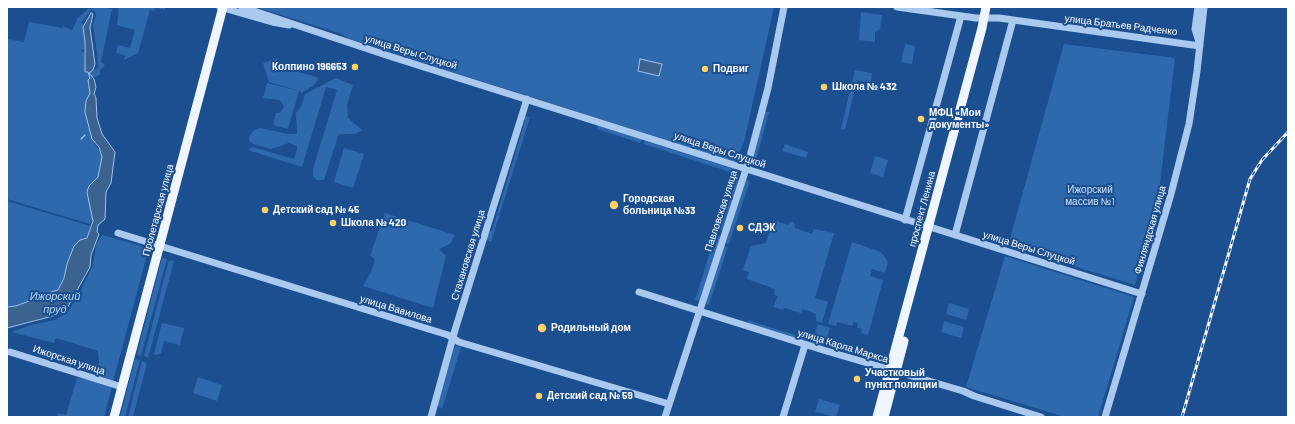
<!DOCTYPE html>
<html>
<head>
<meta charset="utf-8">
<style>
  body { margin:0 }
  #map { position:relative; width:1295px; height:424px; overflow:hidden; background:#1b4f8f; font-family:Barlow,sans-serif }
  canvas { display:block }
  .frame { position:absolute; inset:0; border:8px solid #fff; pointer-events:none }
</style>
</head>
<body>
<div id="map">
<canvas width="1295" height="424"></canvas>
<div class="frame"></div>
</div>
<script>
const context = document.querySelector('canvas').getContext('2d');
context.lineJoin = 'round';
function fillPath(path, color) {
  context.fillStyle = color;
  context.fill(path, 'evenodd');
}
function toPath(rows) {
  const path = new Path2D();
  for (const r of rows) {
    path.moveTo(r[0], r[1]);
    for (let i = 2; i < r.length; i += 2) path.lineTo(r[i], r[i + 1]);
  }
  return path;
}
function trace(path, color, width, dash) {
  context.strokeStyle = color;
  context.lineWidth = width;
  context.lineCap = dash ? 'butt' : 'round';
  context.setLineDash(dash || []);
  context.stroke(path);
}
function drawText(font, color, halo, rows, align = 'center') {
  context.font = font + ' Barlow,sans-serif';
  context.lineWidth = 4;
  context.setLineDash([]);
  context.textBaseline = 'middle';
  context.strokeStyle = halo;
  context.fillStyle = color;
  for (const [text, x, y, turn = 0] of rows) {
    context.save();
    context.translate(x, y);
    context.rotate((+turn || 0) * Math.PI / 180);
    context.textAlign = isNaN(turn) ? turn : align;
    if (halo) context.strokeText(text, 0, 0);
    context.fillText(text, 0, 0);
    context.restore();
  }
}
const green = toPath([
  [103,7,112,9,101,62,105,65,100,70,100,75,88,79,90,93,86,102,85,110,89,116,91,137,102,156,102,164,98,177,87,192,93,219,90,224,7,199,7,39,24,42,29,22,63,28,63,26,72,30,78,18,88,9],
  [91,10,95,12,96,15,93,25,97,53,98,66,97,69,88,73,86,72,84,52,81,51,84,49,85,44,83,24,81,23],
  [119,7,165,7,165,10,155,8,154,11,150,10,138,53,124,60,125,55,116,53,118,45,130,48,135,30,117,25],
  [256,7,774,7,744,142,735,162,350,39,339,33],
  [861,12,882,15,880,29,875,32,875,42,859,40],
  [905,44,915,46,912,64,901,62],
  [1064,44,1175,58,1159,192,1147,245,1135,285,1008,246],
  [275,59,280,60,280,61,272,68,273,73,287,69,317,77,318,80,313,86,301,93,300,91,269,82,263,63],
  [855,70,872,73,871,83,857,80,845,130,841,129],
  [336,78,353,85,347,105,348,118,362,130,355,134,340,134,338,136,324,180,316,180,313,175,313,169,337,90,326,87,302,167,248,150,252,147,294,159,297,149,297,146,294,145,289,143,271,149,253,144,249,141,250,135,254,130,260,128,288,134,297,134,296,113,302,105,305,94],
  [267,83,299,91,288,129,273,125,276,113,281,112,284,106,280,100,263,98],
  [765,112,769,112,756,161,751,160],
  [524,116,530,117,491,242,486,239,488,232,492,231,525,121],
  [598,125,642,139,640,143,597,129],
  [645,141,734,169,733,173,644,144],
  [785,144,808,152,806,158,782,151],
  [344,148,364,154,353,188,334,182],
  [875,156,888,160,883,177,870,173],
  [735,176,740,178,723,230,717,231],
  [745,179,750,181,729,244,726,243],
  [7,201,90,226,90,228,87,238,80,240,74,247,67,264,64,278,58,290,51,292,43,299,29,301,13,307,7,307],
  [385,213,455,235,450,244,439,249,446,256,433,308,363,286,371,272,375,259,370,256],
  [773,220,788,225,790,222,794,222,795,228,812,234,814,229,834,233,815,298,828,302,822,323,816,321,816,314,803,309,801,313,784,308,783,310,773,307,778,296,774,295,775,289,747,279,749,272,743,270,751,246,766,243],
  [716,233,721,236,699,301,695,300],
  [102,235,141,246,148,251,113,382,95,377,99,363,98,351,56,338,54,343,11,332,31,325,55,320,69,310,81,290,93,265,96,245],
  [852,242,881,252,888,262,885,273,872,269,870,276,883,280,868,335,861,333,862,329,857,328,858,323,854,322,852,326,837,322,836,326,828,324],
  [724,246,728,247,709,305,704,304],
  [1005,256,1134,297,1098,417,1065,417,966,387],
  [162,258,167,259,141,356,137,354],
  [169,260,174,261,148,358,144,356],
  [949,303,969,309,966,320,946,314],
  [747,320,824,344,823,347,749,323],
  [944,321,964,327,961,338,941,332],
  [162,323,184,328,180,345,164,341,161,353,156,355,154,354],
  [818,324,830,328,825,343,813,339],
  [455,346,461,347,442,409,437,405],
  [135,359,140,360,125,417,120,417],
  [142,361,147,363,133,417,128,417],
  [198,377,222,385,217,401,193,393],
  [77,378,88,379,112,387,104,417,57,417,58,413,66,415],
  [819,399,840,405,836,417,815,412]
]);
const water = toPath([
  [91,13,93,14,90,28,95,64,93,70,89,73,94,79,96,87,94,94,96,98,97,118,102,134,115,152,111,183,106,192,105,219,98,225,97,232,99,234,91,255,90,267,66,310,53,316,7,328,7,307,16,306,29,301,42,299,51,292,58,290,64,278,67,264,74,246,80,240,87,238,93,221,87,192,89,186,98,177,102,157,99,147,92,139,85,112,86,101,90,93,88,80,90,78,88,72,85,72,85,42,83,27,91,13],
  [640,59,662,64,659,76,638,71,640,59]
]);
const stream = toPath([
  [81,139,85,135],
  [1019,417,1021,417]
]);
const minor = toPath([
  [220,7,272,22,289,25],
  [242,7,389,56,1142,294],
  [897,7,976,18,999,18,1200,46],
  [1198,7,1195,29,1199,42],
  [905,220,961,16],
  [118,233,448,335,459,342,669,404],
  [955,235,1013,20],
  [639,292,823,350,963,391,974,396,1041,417],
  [10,352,122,387],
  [431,417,455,330,527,99],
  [665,417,749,160,768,88,784,7],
  [783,417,805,345],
  [1105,417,1171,194,1189,124,1197,71,1204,7]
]);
const major = toPath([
  [114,417,223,7],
  [877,417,982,28,986,7],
  [884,417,904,341]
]);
const rail = toPath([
  [1182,417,1250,179,1262,160,1288,132]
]);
const markers = [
  [355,67,4,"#ffd166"],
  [705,69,4,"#ffd166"],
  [824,87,4,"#ffd166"],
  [921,119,4,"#ffd166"],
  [614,205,5,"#ffd166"],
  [265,210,4,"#ffd166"],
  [333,223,4,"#ffd166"],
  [740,228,4,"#ffd166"],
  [542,328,5,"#ffd166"],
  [857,379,4,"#ffd166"],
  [539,396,4,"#ffd166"]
];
const streetNames = [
  ["улица Братьев Радченко",1121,25,7],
  ["улица Веры Слуцкой",411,52,17],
  ["улица Веры Слуцкой",720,150,18],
  ["проспект Ленина",922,209,-75],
  ["Пролетарская улица",158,210,-75],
  ["Павловская улица",721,211,-72],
  ["Финляндская улица",1150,230,-74],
  ["улица Веры Слуцкой",1029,248,17],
  ["Стахановская улица",468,255,-73],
  ["улица Вавилова",396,309,17],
  ["улица Карла Маркса",843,346,17],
  ["Ижорская улица",69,360,18]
];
const poiNames = [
  ["Колпино 196653",347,67,"right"],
  ["Подвиг",713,69],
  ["Школа № 432",832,87],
  ["МФЦ «Мои",929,113],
  ["документы»",929,125],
  ["Городская",623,199],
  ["больница №33",623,211],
  ["Детский сад № 45",273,210],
  ["Школа № 420",341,223],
  ["СДЭК",748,228],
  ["Родильный дом",551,328],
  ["Участковый",865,373],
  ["пункт полиции",865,385],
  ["Детский сад № 59",547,396]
];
const parkNames = [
  ["Ижорский",1090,190],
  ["массив №1",1090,202]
];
const waterNames = [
  ["Ижорский",55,296],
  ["пруд",55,309]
];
fillPath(green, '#2e69ad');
fillPath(water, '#3c6290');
trace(water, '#9cc4f0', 1);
trace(stream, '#9cc4f0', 1.5);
trace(minor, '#a9c9ee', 7);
trace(major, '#f0f6ff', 9);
trace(rail, '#fff', 3);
trace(rail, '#1b4f8f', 1.5, [4.5]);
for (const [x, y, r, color] of markers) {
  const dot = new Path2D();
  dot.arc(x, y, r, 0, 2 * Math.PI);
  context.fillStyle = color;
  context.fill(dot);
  trace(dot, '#1b4f8f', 1.5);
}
drawText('10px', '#fff', '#1b4f8f', streetNames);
drawText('bold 10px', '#fff', '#1b4f8f', poiNames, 'left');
drawText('10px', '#cfe3fa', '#1b4f8f', parkNames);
drawText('italic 11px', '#b5d3f5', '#1b4f8f', waterNames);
</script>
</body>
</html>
